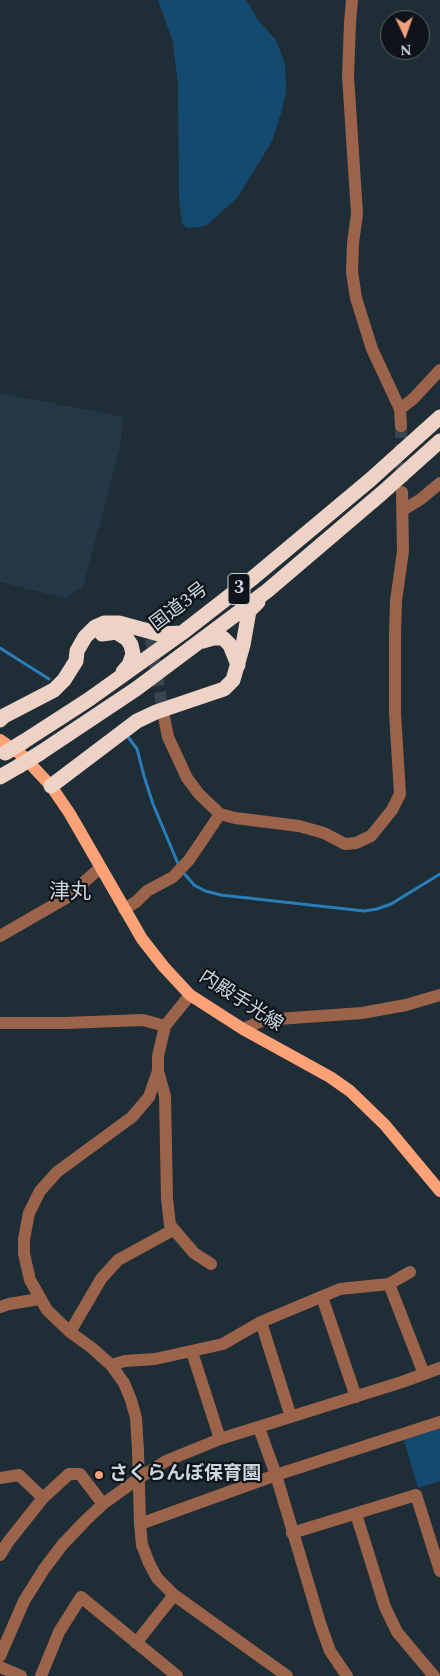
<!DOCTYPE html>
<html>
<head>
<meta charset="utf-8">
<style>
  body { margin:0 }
  #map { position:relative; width:440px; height:1676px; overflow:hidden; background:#1f2d37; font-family:Spectral,serif }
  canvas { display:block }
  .north { position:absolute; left:380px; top:10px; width:50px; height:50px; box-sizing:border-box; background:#0e1419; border:1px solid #5a6267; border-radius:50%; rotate:177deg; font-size:14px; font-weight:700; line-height:20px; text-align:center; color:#cdd6dd }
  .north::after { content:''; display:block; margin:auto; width:18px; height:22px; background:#f1a27b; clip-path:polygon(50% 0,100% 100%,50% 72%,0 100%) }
</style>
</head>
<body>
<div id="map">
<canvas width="440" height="1676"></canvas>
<div class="north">N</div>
</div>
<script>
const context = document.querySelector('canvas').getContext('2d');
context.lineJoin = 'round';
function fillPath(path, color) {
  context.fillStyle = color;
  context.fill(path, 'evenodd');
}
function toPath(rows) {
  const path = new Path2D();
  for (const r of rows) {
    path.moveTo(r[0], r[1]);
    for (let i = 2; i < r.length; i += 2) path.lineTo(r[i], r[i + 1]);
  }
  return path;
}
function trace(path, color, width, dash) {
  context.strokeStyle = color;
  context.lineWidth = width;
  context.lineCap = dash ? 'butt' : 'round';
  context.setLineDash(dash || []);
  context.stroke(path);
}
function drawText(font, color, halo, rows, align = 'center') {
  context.font = font + ' Spectral,"Noto Sans JP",serif';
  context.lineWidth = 4.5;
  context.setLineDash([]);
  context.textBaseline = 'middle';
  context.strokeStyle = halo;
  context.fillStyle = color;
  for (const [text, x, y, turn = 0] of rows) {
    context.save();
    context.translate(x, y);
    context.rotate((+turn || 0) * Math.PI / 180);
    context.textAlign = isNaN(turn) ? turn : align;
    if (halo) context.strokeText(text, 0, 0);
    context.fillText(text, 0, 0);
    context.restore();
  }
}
const built = toPath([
  [0,393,123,417,120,447,83,587,65,598,0,582]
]);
const green = toPath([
  [158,0,246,0,258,20,276,40,285,64,286,91,282,110,272,141,238,197,207,225,200,227,187,228,182,224,179,199,178,85,173,42],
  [440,1427,440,1481,418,1488,404,1440]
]);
const stream = toPath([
  [0,648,49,679],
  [128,737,137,749,144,776,153,804,179,866],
  [182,871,194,885,205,891,221,895,364,911,377,909,391,904,440,874]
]);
const minorTunnel = toPath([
  [401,426,402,482],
  [148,621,164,717]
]);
const minor = toPath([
  [352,0,350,23,348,76,357,214,353,243,352,272,356,298,372,349,400,409,401,426],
  [400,409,413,399,440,370],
  [403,510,421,499,440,483],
  [164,717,168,737,187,778,199,794,220,814,235,818,299,826,324,833,345,844,356,843,371,836,392,810,400,794,395,713,395,635,396,601,403,551,402,492],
  [124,909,136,902,147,891,173,877,189,860,220,814],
  [0,936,66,898,100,868],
  [190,995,165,1026,158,1056,158,1071,149,1097,132,1117,57,1172,40,1191,29,1213,24,1239,24,1254,30,1280,47,1310,70,1332,92,1348,111,1365,124,1383,131,1400,136,1418,138,1450,140,1524,142,1545,149,1563,157,1578,174,1595,287,1676],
  [0,1023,65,1023,143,1020,165,1026],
  [243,1029,264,1020,362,1013,406,1005,440,995],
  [158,1071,165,1096,167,1198,170,1225,194,1253,211,1264],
  [389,1284,424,1374],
  [322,1297,356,1397],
  [0,1307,9,1304,39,1299],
  [261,1322,291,1417],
  [70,1332,101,1279,118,1260,173,1230],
  [192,1352,220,1439],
  [111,1365,125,1361,155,1359,223,1344,261,1322,340,1289,389,1284,410,1272],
  [259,1428,276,1475,320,1623,330,1651,347,1676],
  [0,1478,19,1475,43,1498],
  [356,1514,385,1607,397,1632,434,1676],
  [140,1524,276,1475,440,1422],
  [292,1533,416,1495,440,1571],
  [0,1555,8,1542,43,1498,69,1474,80,1474,103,1504],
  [136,1643,174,1595],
  [0,1656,24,1601,44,1569,63,1544,86,1520,103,1504,139,1478,166,1461,220,1439,402,1382,440,1368],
  [0,1667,21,1676],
  [41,1676,59,1632,81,1597,177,1676]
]);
const major = toPath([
  [0,740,23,756,51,786,70,814,142,939,164,967,190,995,243,1029,330,1077,350,1091,385,1125,440,1191]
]);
const highway = toPath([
  [102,634,116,632,127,639,131,645,133,654,129,665,123,672],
  [203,641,213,638,223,638,230,645,238,665],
  [0,720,4,716,54,690,64,680,76,661,77,651,85,637,95,627,104,623,119,623,159,634,182,633],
  [23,742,88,700,182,633,254,577,370,480,440,417],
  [40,753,136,689,267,591,382,493,440,441],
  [0,777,19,766],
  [51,786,137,721,156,712,224,689,233,680,243,645,249,611,258,602]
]);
const highwayBridge = toPath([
  [5,753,23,742],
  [19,766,40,753]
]);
const markers = [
  [99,1475,5,"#f1a27b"]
];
const shields = [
  [239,589,22]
];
const shieldNames = [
  ["3",239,589]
];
const streetNames = [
  ["国道3号",180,608,-37],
  ["内殿手光線",240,1002,33]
];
const poiNames = [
  ["さくらんぼ保育園",109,1475]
];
const quarterNames = [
  ["津丸",70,894]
];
fillPath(built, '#253847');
fillPath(green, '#144a6f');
trace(stream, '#297eb9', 3);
trace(minorTunnel, '#394650', 12, [12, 6]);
trace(minor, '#9b644a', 12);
trace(major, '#fca276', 12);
trace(highway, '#eed2c5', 15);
trace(highwayBridge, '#eed2c5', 15);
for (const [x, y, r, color] of markers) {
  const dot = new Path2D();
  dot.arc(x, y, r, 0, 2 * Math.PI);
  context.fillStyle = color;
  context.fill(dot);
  trace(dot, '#0e1419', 2);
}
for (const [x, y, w] of shields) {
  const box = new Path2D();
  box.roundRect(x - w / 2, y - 15.5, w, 31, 4);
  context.fillStyle = '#0e1419';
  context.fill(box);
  trace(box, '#cdd6dd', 1);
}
drawText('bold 18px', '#cdd6dd', null, shieldNames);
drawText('19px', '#cdd6dd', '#0e1419', streetNames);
drawText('bold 19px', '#cdd6dd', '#0e1419', poiNames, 'left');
drawText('21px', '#cdd6dd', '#0e1419', quarterNames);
</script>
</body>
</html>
